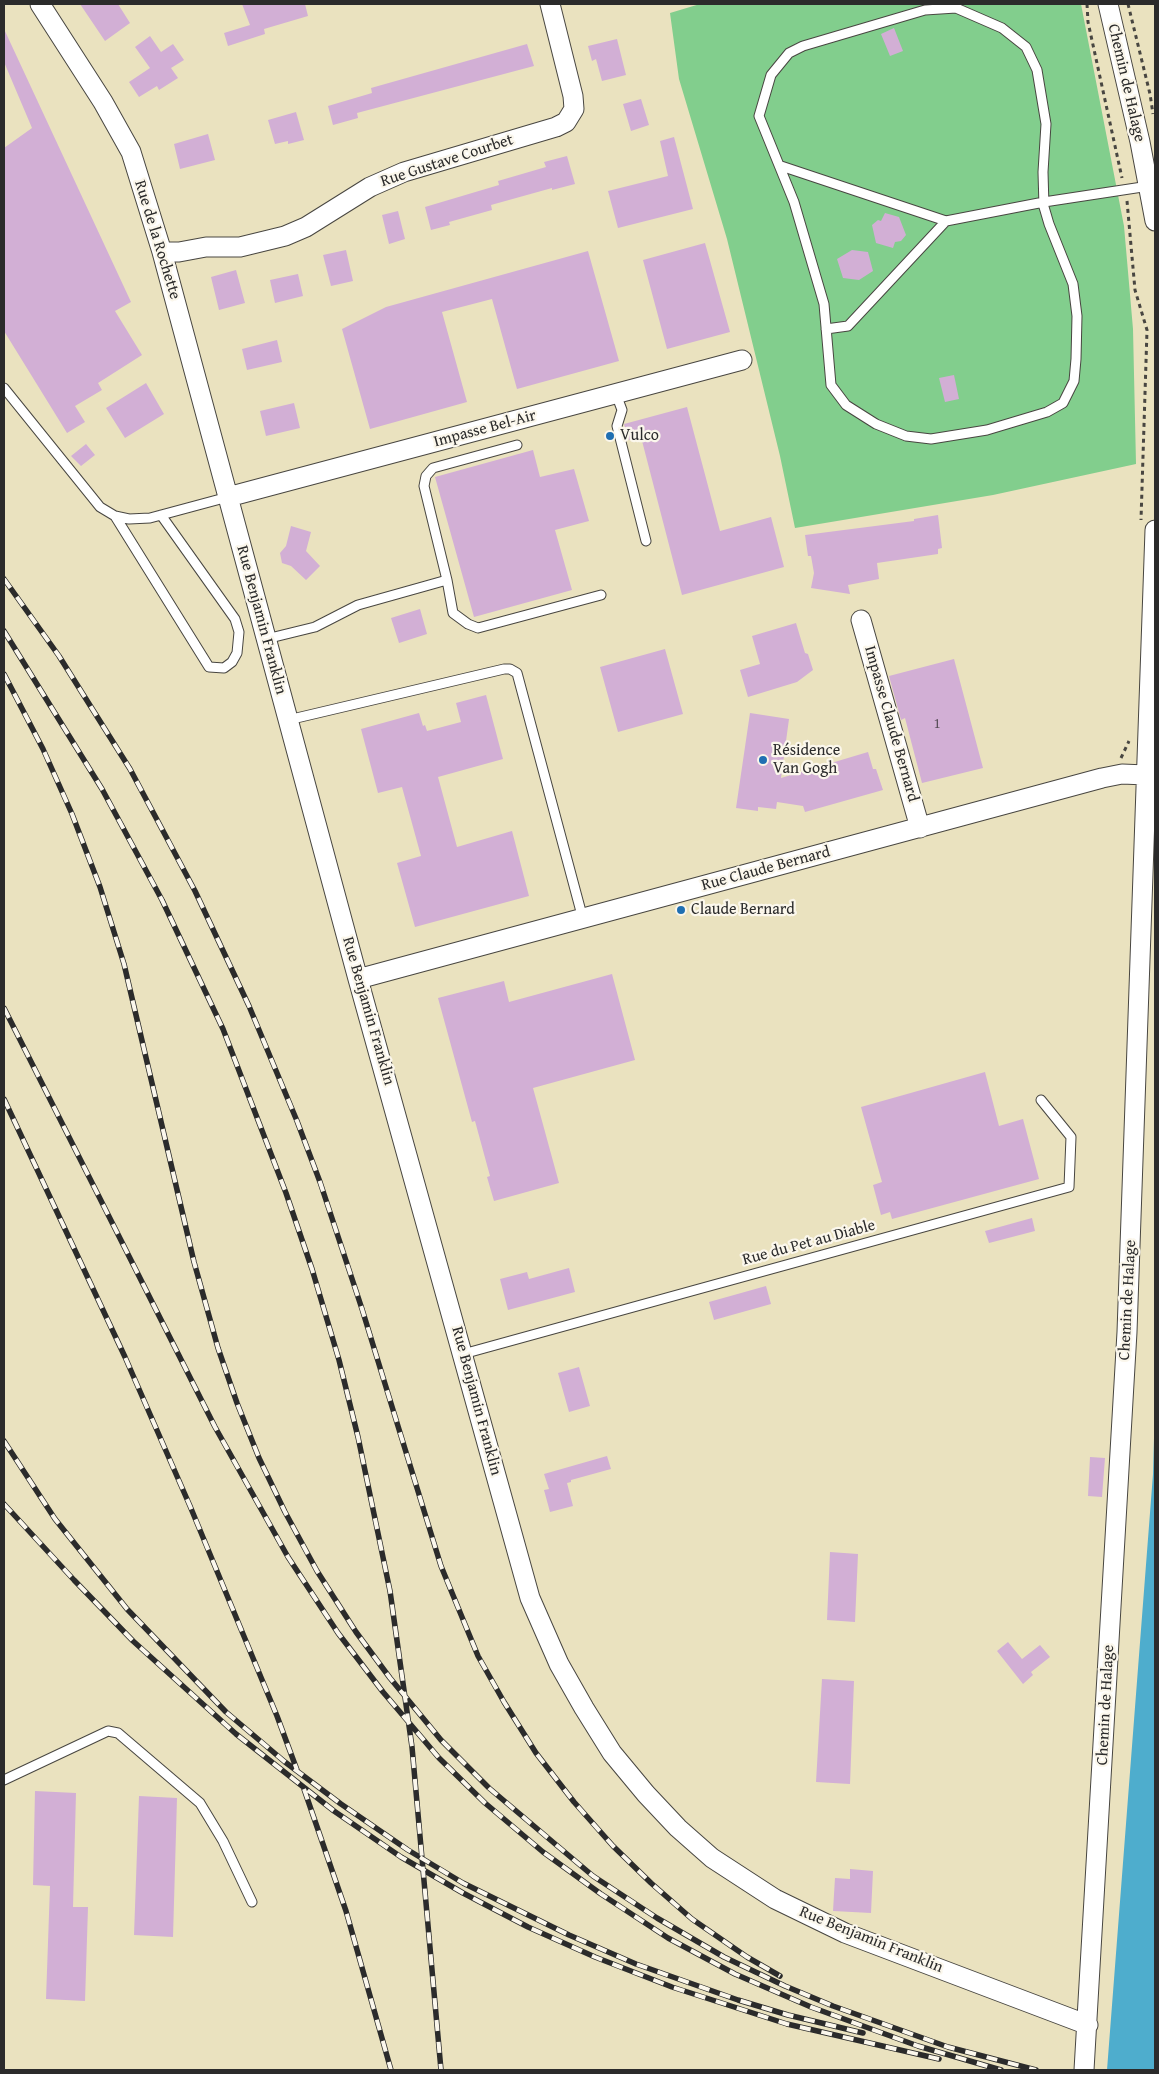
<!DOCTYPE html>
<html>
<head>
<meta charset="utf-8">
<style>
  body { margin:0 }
  #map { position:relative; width:1159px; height:2074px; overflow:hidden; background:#eae2bf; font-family:"Gentium Book Plus",serif }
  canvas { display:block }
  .frame { position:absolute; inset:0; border:5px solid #2b2b2b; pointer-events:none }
</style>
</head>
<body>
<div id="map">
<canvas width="1159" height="2074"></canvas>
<div class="frame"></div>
</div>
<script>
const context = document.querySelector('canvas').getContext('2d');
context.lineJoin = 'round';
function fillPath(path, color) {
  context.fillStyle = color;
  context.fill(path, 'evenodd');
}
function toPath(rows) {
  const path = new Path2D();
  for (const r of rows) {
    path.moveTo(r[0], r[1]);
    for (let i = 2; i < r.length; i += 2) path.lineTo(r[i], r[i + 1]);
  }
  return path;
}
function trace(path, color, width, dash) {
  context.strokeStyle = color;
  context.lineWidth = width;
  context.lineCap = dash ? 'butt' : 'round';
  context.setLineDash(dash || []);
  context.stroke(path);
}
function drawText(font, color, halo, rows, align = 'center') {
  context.font = font + ' "Gentium Book Plus",serif';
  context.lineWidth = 4.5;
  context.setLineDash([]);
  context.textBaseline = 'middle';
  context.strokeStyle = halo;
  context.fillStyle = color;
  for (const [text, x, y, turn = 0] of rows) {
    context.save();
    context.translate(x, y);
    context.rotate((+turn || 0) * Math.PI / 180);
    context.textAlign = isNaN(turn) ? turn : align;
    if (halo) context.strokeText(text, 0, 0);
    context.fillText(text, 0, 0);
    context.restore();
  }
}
const green = toPath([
  [700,4,1081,4,1124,226,1133,329,1136,464,993,495,795,528,780,456,727,239,679,79,670,13]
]);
const water = toPath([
  [1155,1402,1155,2070,1107,2070,1153,1474]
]);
const building = toPath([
  [80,4,118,4,130,23,105,41],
  [242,4,305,4,308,16,264,29,265,34,228,46,224,33,250,25],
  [894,28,903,51,890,56,881,34],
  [4,29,131,302,115,311,142,355,98,383,102,390,75,406,85,422,67,433,4,331,4,148,32,128,4,62],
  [150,36,161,52,173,44,184,60,171,68,178,78,159,90,157,86,139,97,129,82,150,68,135,47],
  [617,39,626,75,602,81,596,59,592,61,588,46],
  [527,44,534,66,357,113,358,118,333,125,328,106,372,93,371,88],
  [641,99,649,125,631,131,623,104],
  [296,112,304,140,288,144,288,141,275,144,268,120],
  [208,134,215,160,180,169,174,144],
  [674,137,693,209,618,228,608,191,668,176,660,141],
  [567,156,575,184,552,190,552,188,491,205,492,210,449,222,450,225,431,230,425,207,499,185,498,181,546,167,544,162],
  [398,211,405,239,389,244,382,215],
  [885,213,899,217,906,235,901,241,895,242,893,248,876,243,872,225,878,220,881,221],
  [705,243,730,332,667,349,643,260],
  [346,250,353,281,331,286,323,255],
  [852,250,868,252,873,271,859,280,843,278,837,259],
  [588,251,619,361,517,389,492,299,442,312,467,402,370,429,342,329,386,307],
  [236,270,245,303,219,310,211,277],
  [298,274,303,296,275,303,270,280],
  [277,340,282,362,247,370,242,349],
  [954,375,959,399,945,402,939,378],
  [146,383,164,414,125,438,106,408],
  [294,403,300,428,266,436,260,411],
  [687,407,720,531,771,517,784,567,682,595,641,437,629,440,624,424],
  [86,444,95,455,81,466,71,456],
  [533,450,540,477,574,469,589,521,555,530,572,590,474,617,435,477],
  [938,515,942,548,938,549,938,554,877,563,879,579,848,585,850,594,811,588,814,573,811,556,808,556,805,535,914,521,914,519],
  [291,526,311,532,306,551,320,566,306,580,291,566,282,563,280,553,286,546],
  [420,609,427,634,399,643,391,618],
  [796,623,805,653,808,654,813,670,797,682,748,697,740,670,760,664,752,636],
  [665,649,683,714,618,732,600,667],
  [954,659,983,768,922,783,905,718,901,720,889,676],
  [486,695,503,759,438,777,457,847,512,831,529,896,415,927,397,863,421,856,402,787,378,793,361,729,419,713,423,726,425,725,427,731,461,722,456,703],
  [750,713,789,719,781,778,868,752,873,769,876,769,883,790,805,812,803,806,777,802,776,809,758,807,758,811,736,808],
  [612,974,635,1060,533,1088,559,1183,494,1201,487,1177,490,1176,475,1121,472,1122,438,998,504,981,509,1002],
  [985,1072,999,1126,1023,1119,1039,1179,892,1219,890,1212,881,1215,873,1185,882,1182,861,1107],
  [1032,1218,1035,1231,989,1243,985,1231],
  [569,1268,575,1292,508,1310,500,1279,527,1272,529,1279],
  [766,1286,771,1304,714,1320,709,1302],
  [579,1367,590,1406,569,1412,558,1373],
  [607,1456,611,1469,571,1480,571,1482,567,1483,573,1506,550,1512,544,1490,549,1489,544,1474],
  [1090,1457,1105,1458,1102,1497,1088,1496],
  [830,1552,858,1554,855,1622,827,1620],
  [1008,1642,1022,1659,1040,1645,1050,1657,1031,1672,1033,1675,1023,1684,997,1651],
  [822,1679,854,1681,850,1784,816,1782],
  [35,1791,76,1793,73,1907,88,1907,85,2001,46,1999,50,1886,33,1885],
  [139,1796,177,1798,173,1937,134,1935],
  [850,1869,873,1871,871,1913,833,1911,835,1878,850,1879]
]);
const path = toPath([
  [1087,4,1088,22,1122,178],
  [1128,4,1150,94,1153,114],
  [1127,201,1135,290,1147,330,1141,520],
  [1121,758,1129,741]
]);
const service = toPath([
  [956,8,1002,28,1026,47,1037,70,1046,124,1043,172,1044,207,1049,224,1073,284,1077,316,1076,359,1074,381,1063,403,1047,412,987,430,931,439,906,436,876,424,846,405,831,385,824,304,794,202,759,116,771,75,789,53,803,46,925,10,956,8],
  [781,166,946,221,848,326,826,329],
  [946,221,1044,202,1149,186],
  [4,388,100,507,115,516,129,519,150,518,228,497],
  [616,394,622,410,617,426,646,541],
  [115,516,209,667,224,668,232,662,237,653,239,632,235,619,161,515],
  [447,580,453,613,468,624,478,628,601,595],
  [266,639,315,627,358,605,447,580,424,486,426,476,433,468,517,445],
  [288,720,504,669,510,669,517,673,583,919],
  [463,1354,1069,1187,1071,1137,1041,1100],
  [4,1780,108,1731,118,1733,200,1803,223,1841,252,1902]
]);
const minor = toPath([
  [40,4,103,102,131,152,162,252,358,979,530,1598,559,1664,584,1708,612,1753,646,1794,678,1828,712,1858,775,1899,845,1933,1088,2025],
  [1108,4,1140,142,1155,221],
  [162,252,179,252,206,247,240,247,285,236,306,227,370,187,404,172,556,127,566,122,574,109,573,96,550,4],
  [228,497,742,360],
  [861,620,920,828],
  [358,979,1102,778,1122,774,1146,775],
  [1084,2070,1127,1332,1155,530]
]);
const rail = toPath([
  [4,579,59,656,130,769,195,891,249,1006,297,1121,320,1182,362,1309,441,1566,478,1656,504,1702,536,1753,574,1802,613,1846,651,1883,692,1919,747,1957,780,1976],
  [4,631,102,789,162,900,223,1029,286,1193,312,1269,339,1360,358,1437,390,1591,412,1747,441,2070],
  [4,674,43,749,72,814,100,887,124,964,194,1262,218,1348,237,1403,259,1458,285,1512,317,1571,356,1632,390,1678,441,1740,489,1788,593,1876,657,1918,724,1957,785,1986,833,2006,948,2047,1036,2070],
  [4,1008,215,1427,288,1557,338,1633,383,1692,439,1758,485,1803,543,1852,601,1894,668,1938,735,1974,811,2007,918,2046,1001,2070],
  [4,1099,125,1357,190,1506,277,1716,297,1770],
  [4,1441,55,1519,127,1609,226,1712,285,1762,341,1804,408,1850,463,1883,569,1935,636,1964,738,2000,788,2015,863,2033],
  [4,1504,74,1580,133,1641,236,1734,334,1811,401,1857,463,1893,528,1927,595,1957,672,1987,787,2024,939,2059],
  [304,1789,346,1911,391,2070]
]);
const markers = [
  [610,436,5,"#1f6fb2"],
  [763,760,5,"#1f6fb2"],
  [681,910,5,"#1f6fb2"]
];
const numberNames = [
  ["1",937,724]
];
const streetNames = [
  ["Chemin de Halage",1126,83,77],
  ["Rue Gustave Courbet",447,161,-18],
  ["Rue de la Rochette",157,240,73],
  ["Impasse Bel-Air",485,429,-15],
  ["Rue Benjamin Franklin",261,620,75],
  ["Impasse Claude Bernard",891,724,74],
  ["Rue Claude Bernard",766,869,-15],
  ["Rue Benjamin Franklin",368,1011,74],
  ["Rue du Pet au Diable",809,1243,-15],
  ["Chemin de Halage",1128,1300,-87],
  ["Rue Benjamin Franklin",476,1401,75],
  ["Chemin de Halage",1106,1705,-87],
  ["Rue Benjamin Franklin",871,1940,22]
];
const poiNames = [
  ["Vulco",620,436],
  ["Résidence",773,751],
  ["Van Gogh",773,769],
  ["Claude Bernard",691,910]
];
fillPath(green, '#82ce8d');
fillPath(water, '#4eadcd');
fillPath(building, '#d2afd5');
trace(service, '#484641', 11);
trace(minor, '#484641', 21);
trace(path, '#484641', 3, [4, 4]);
trace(service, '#fff', 9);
trace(minor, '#fff', 19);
trace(rail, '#2b2b2b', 5.5);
trace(rail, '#fbf7ec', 4, [11]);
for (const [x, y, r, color] of markers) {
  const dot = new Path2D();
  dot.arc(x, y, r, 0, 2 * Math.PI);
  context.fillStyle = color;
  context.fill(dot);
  trace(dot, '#fbf7ec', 2);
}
drawText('14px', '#554c56', null, numberNames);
drawText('16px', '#2b2b2b', '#fbf7ec', streetNames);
drawText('16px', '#2b2b2b', '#fbf7ec', poiNames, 'left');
</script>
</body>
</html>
